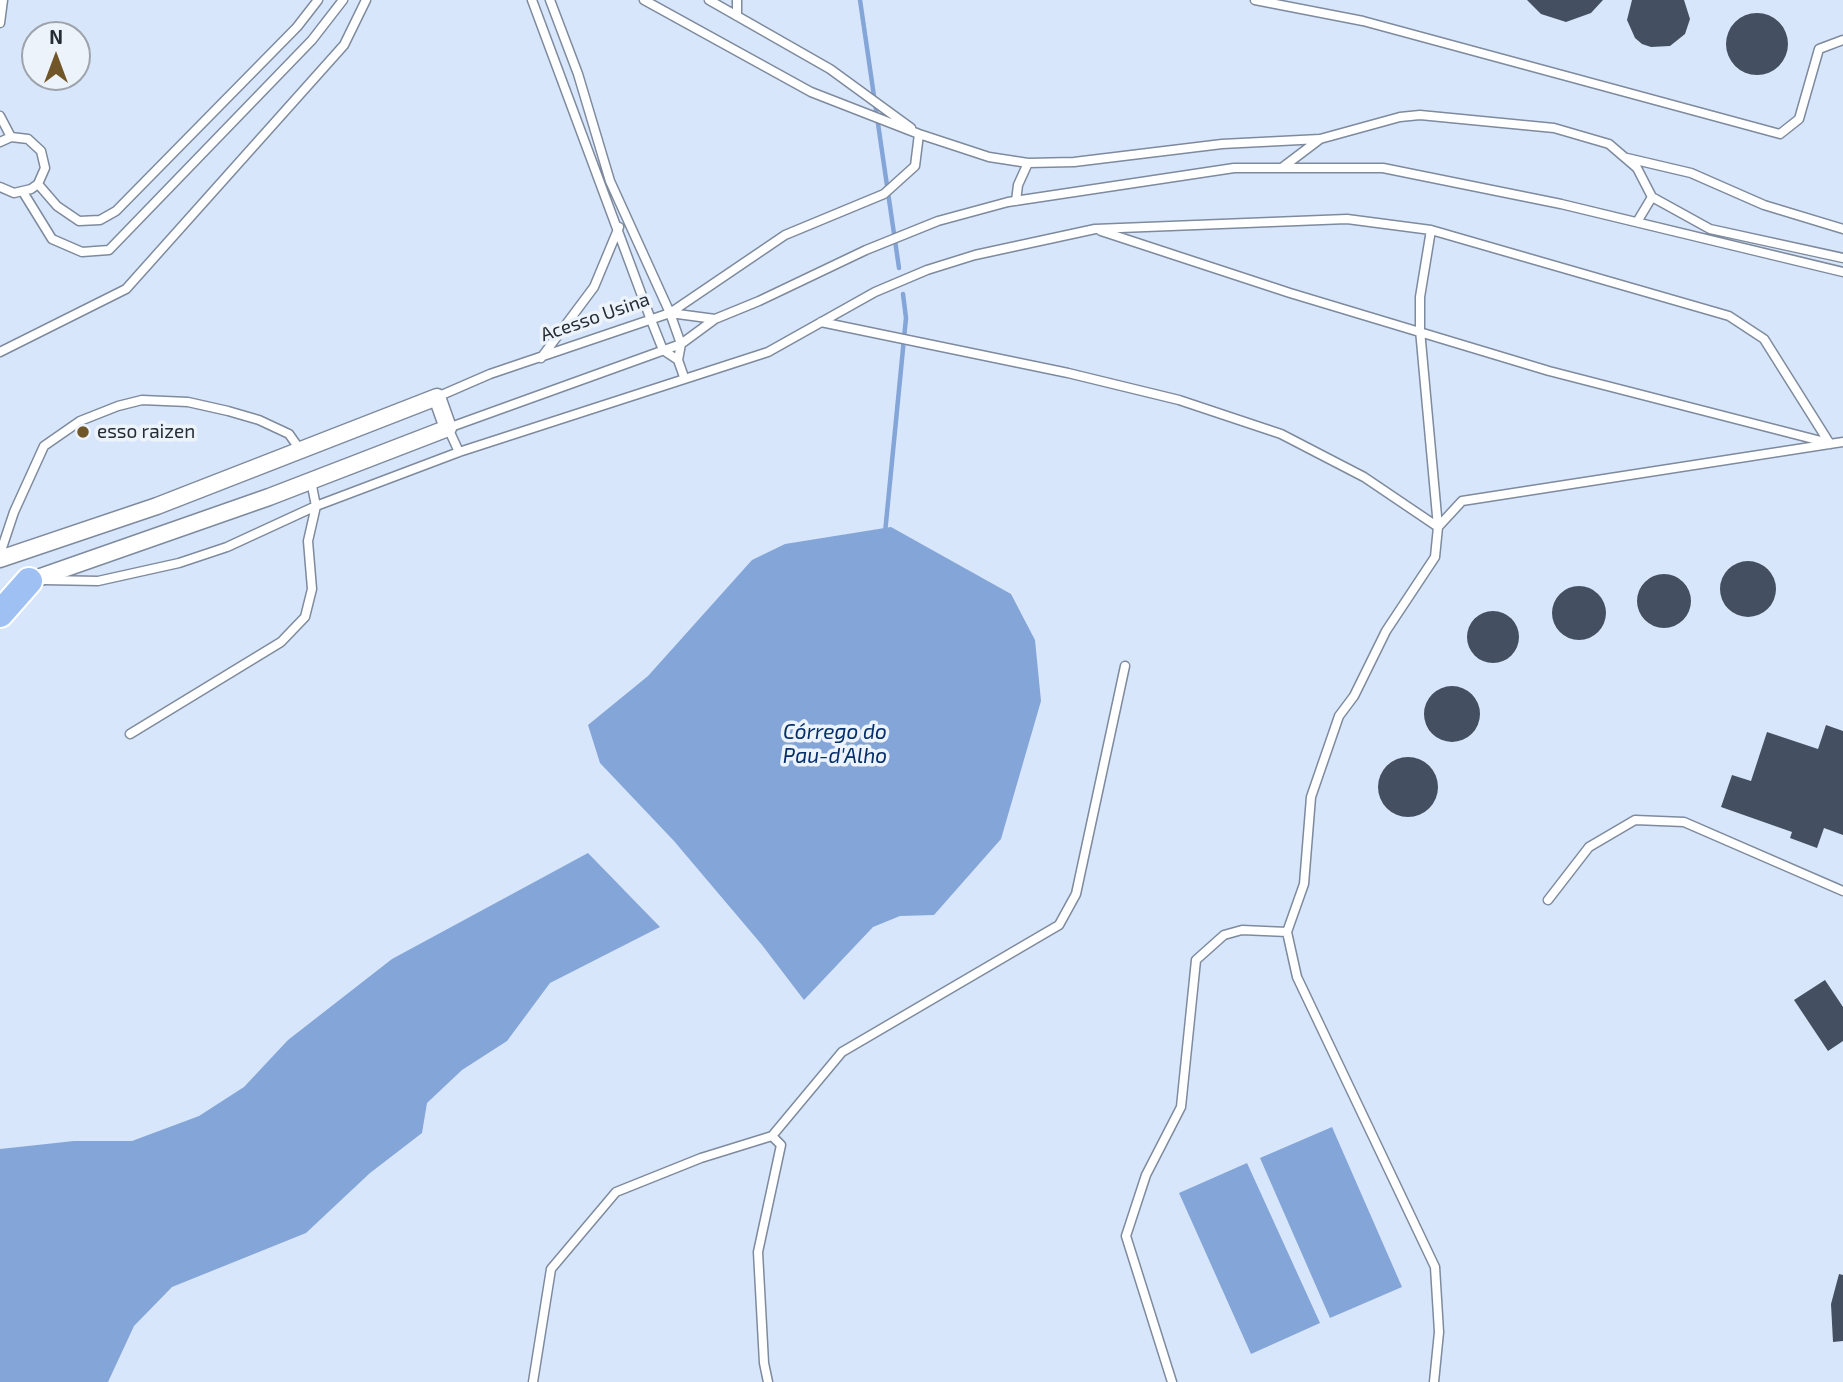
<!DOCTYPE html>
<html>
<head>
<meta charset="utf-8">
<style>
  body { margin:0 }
  #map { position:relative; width:1843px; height:1382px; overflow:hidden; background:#d8e6fb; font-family:"Exo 2",sans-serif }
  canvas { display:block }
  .north { position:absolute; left:21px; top:21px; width:70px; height:70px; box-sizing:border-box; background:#edf3fb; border:2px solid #9da3ab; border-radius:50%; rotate:0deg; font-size:19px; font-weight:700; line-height:28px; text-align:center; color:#262c33 }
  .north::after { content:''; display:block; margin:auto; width:24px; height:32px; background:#715628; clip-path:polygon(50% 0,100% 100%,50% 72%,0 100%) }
</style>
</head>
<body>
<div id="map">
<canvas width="1843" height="1382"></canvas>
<div class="north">N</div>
</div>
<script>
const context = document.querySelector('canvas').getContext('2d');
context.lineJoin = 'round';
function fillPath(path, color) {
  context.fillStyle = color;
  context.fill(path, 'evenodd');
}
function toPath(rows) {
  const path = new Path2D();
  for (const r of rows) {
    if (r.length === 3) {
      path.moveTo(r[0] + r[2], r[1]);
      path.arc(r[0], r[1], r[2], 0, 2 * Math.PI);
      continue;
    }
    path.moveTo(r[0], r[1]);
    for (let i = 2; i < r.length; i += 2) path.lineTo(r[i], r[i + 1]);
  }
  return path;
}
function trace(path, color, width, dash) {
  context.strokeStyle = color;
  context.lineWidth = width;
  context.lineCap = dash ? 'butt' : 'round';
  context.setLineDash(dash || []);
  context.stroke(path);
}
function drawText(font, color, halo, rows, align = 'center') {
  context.font = font + ' "Exo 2",sans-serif';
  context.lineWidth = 7;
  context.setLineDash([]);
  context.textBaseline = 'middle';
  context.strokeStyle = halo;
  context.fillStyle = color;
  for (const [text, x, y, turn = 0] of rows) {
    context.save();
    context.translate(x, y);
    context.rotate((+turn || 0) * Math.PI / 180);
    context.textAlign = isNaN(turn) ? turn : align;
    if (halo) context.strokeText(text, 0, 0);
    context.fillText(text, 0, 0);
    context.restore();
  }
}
const water = toPath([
  [891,527,1011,594,1035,640,1041,701,1001,839,934,915,900,916,873,927,804,1000,762,945,674,841,600,763,588,725,648,676,752,560,785,544],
  [588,853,660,927,550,983,507,1041,462,1070,427,1103,422,1133,370,1173,306,1233,172,1287,134,1326,108,1382,0,1382,0,1149,74,1141,132,1141,199,1116,244,1087,288,1040,392,959],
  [1332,1127,1402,1287,1330,1318,1260,1158],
  [1247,1163,1320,1323,1251,1354,1179,1193]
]);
const stream = toPath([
  [860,0,899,268],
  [885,533,906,318,903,294]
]);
const building = toPath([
  [1527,0,1603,0,1591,13,1566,22,1541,14],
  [1632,0,1684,0,1690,19,1685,34,1670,46,1651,47,1642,44,1635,38,1627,20],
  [1757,44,31],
  [1748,589,28],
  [1664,601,27],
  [1579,613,27],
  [1493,637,26],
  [1452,714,28],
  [1826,725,1843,731,1843,835,1824,828,1817,848,1790,838,1792,832,1721,807,1732,775,1751,781,1767,732,1818,749],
  [1408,787,30],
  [1825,980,1843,1007,1843,1041,1828,1051,1794,1000],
  [1839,1274,1843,1275,1843,1341,1833,1342,1831,1304]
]);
const service = toPath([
  [532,0,651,320,663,350,678,360],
  [550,0,578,74,610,181,670,313,681,344,678,360,684,377],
  [644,0,811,92,919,134,989,157,1028,163,1074,162,1222,144,1320,139],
  [709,0,830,69,911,128],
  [737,0,737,16],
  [1255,0,1363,21,1780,134,1799,119,1819,49,1843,40],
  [0,23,3,0],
  [0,116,11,137],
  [0,142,11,137,28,139,41,151,45,168,38,184,31,189,14,193,0,187],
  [1627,158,1691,173,1764,205,1843,229],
  [1283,167,1320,139,1400,117,1420,115,1554,128,1609,144,1637,168,1652,197,1710,229,1843,258],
  [38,184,57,206,79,221,100,220,116,211,297,27,318,0],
  [23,192,52,239,82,252,109,250,312,40,343,0],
  [1016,201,1018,185,1028,163],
  [1637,222,1652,197],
  [1431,230,1420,297,1420,330,1438,527],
  [1101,231,1290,293,1549,371,1825,442],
  [670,313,785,235,884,194,915,166,919,134],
  [821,322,1068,373,1179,400,1281,434,1364,477,1438,527],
  [0,352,126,289,344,45,366,0],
  [541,358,594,287,619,227],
  [437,397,490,374,670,313,715,319],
  [459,452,448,428,681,344,715,319,759,301,866,250,938,221,1008,202,1234,168,1383,168,1561,204,1843,272],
  [0,554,14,512,44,446,80,421,118,406,142,400,188,402,228,411,259,420,289,434,301,451],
  [44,580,98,581,179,563,227,547,316,506,459,452,768,352,875,292,927,270,975,255,1095,229,1347,219,1431,230,1729,316,1764,339,1830,444],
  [130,734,281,642,305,617,312,589,308,541,316,506,311,481],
  [1548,900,1589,847,1635,820,1684,822,1843,891],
  [772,1136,842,1052,1059,925,1076,894,1125,666],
  [533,1382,551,1269,616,1192,701,1158,772,1136,781,1145,758,1252,764,1363,768,1382],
  [1172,1382,1126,1236,1146,1175,1181,1107,1196,960,1224,935,1242,930,1287,932],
  [1434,1382,1439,1332,1435,1267,1297,977,1287,932,1304,884,1311,797,1339,716,1354,696,1386,631,1435,557,1438,527,1462,501,1843,442]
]);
const minor = toPath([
  [0,559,157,506,437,397,448,428,269,497,29,581]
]);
const trunk = toPath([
  [0,614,29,581]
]);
const markers = [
  [83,432,7,"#715628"]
];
const streetNames = [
  ["Acesso Usina",595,317,-19]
];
const poiNames = [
  ["esso raizen",97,432]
];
const waterNames = [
  ["Córrego do",835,732],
  ["Pau-d'Alho",835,756]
];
fillPath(water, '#84a5d7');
trace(stream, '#84a5d7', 4.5);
fillPath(building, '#445061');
trace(service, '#7e8a9d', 11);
trace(minor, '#7e8a9d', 19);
trace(trunk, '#fff', 30);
trace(service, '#fff', 8);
trace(minor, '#fff', 16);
trace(trunk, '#9ec0f3', 26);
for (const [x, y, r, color] of markers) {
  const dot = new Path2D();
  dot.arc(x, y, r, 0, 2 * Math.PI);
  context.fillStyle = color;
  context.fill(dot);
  trace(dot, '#edf3fb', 2.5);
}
drawText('19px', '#262c33', '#edf3fb', streetNames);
drawText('19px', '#262c33', '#edf3fb', poiNames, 'left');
drawText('italic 21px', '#052f6a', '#edf3fb', waterNames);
</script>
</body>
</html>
